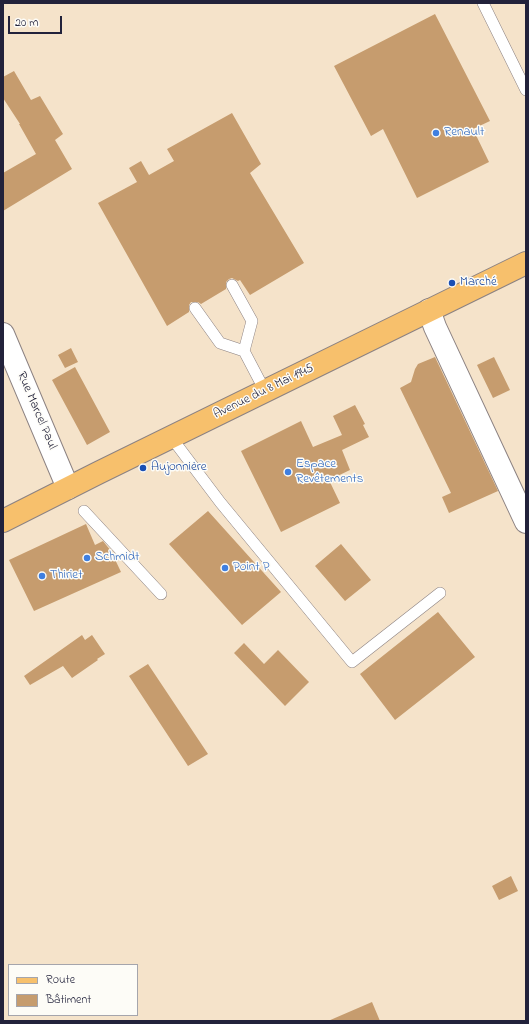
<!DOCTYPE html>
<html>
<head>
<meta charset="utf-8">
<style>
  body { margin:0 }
  #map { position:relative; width:529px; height:1024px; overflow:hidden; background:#f5e3ca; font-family:"Indie Flower",sans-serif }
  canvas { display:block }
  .frame { position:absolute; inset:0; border:4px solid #22223b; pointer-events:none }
  .legend { position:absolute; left:8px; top:964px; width:130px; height:52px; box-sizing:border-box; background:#fdfcf7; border:1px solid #a5a5ac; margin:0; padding:5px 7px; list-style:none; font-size:12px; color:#22223b }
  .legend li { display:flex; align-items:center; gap:8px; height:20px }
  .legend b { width:20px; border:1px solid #a5a5ac }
  .scale { position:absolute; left:8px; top:16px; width:54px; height:18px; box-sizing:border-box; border:2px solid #22223b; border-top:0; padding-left:5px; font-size:12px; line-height:14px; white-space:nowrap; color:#22223b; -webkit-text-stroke:3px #fdfcf7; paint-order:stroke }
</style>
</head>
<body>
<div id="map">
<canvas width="529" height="1024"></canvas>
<div class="frame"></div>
<ul class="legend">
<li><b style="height:5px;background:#f7c06c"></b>Route</li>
<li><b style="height:11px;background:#c69c6e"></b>Bâtiment</li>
</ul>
<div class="scale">20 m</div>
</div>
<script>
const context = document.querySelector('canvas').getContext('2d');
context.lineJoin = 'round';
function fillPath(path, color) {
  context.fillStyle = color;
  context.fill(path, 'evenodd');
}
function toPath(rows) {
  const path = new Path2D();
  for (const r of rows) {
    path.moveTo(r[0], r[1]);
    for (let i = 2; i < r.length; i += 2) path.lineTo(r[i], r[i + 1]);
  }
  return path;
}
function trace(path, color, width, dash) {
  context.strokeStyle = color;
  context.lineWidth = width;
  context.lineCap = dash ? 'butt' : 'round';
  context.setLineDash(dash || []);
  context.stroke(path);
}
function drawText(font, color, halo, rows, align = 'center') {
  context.font = font + ' "Indie Flower",sans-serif';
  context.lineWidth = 3;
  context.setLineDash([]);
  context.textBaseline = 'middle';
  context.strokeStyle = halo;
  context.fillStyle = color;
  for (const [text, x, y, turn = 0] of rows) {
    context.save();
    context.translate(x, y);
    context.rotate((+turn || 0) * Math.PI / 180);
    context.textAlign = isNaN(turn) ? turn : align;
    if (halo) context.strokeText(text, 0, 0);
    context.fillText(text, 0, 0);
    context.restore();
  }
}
const building = toPath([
  [435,14,490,121,473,129,489,162,417,198,383,129,371,136,334,66],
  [14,71,31,100,40,96,63,134,55,140,72,169,3,211,3,173,36,154,19,124,20,124,3,98,3,77],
  [232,113,261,164,250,173,304,263,250,295,240,280,238,281,232,278,229,279,226,282,226,289,201,304,198,302,191,302,189,305,189,312,167,326,98,203,137,182,129,168,141,161,149,175,174,161,167,149],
  [71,348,78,362,65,368,58,355],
  [435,357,498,491,449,513,442,497,451,493,400,388,411,382,415,369,418,364],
  [494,357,510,390,493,398,477,365],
  [75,367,110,432,87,445,52,380],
  [355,405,365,424,363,425,369,437,342,450,350,470,329,480,340,503,281,532,241,451,301,421,313,447,342,435,333,416],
  [208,511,281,592,242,625,169,544],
  [86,524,95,545,103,541,111,551,121,572,34,611,9,560],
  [341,544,371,580,345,601,315,566],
  [438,612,475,657,395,720,360,674],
  [82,635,85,640,92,635,105,654,97,659,98,660,72,678,63,666,30,685,24,676],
  [244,643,264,664,278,650,309,682,285,706,234,653],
  [148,664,208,754,188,766,129,676],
  [511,876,518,891,499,900,492,886],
  [372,1002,380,1021,328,1021]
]);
const service = toPath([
  [483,3,526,90],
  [232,285,252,321,244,351],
  [195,308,220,343,244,351,265,391],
  [171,437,220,502,352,662,440,593],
  [84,511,161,594]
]);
const minor = toPath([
  [429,310,435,327,526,522],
  [3,334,68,488]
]);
const primary = toPath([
  [3,521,98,473,526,263]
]);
const markers = [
  [436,133,4,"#3f7fe0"],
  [452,283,4,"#1a4fb4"],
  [143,468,4,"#1a4fb4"],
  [288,472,4,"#3f7fe0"],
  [87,558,4,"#3f7fe0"],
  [225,568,4,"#3f7fe0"],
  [42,576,4,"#3f7fe0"]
];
const shopNames = [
  ["Renault",444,133],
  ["Espace",296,465],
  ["Revêtements",296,480],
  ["Schmidt",95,558],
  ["Point P",233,568],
  ["Thiriet",50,576]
];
const transitNames = [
  ["Marché",460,283],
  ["Aujonnière",151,468]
];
const streetNames = [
  ["Avenue du 8 Mai 1945",264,392,-26],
  ["Rue Marcel Paul",36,411,67]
];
fillPath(building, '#c69c6e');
trace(service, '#8c8282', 12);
trace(minor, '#8c8282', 24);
trace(primary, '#8c8282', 24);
trace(service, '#fff', 11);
trace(minor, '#fff', 22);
trace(primary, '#f7c06c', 22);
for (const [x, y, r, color] of markers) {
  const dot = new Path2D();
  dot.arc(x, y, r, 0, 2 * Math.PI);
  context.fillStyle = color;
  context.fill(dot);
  trace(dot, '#fdfcf7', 1.5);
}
drawText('13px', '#366cbe', '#fdfcf7', shopNames, 'left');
drawText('13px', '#164399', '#fdfcf7', transitNames, 'left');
drawText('13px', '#22223b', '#fdfcf7', streetNames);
</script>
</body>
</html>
